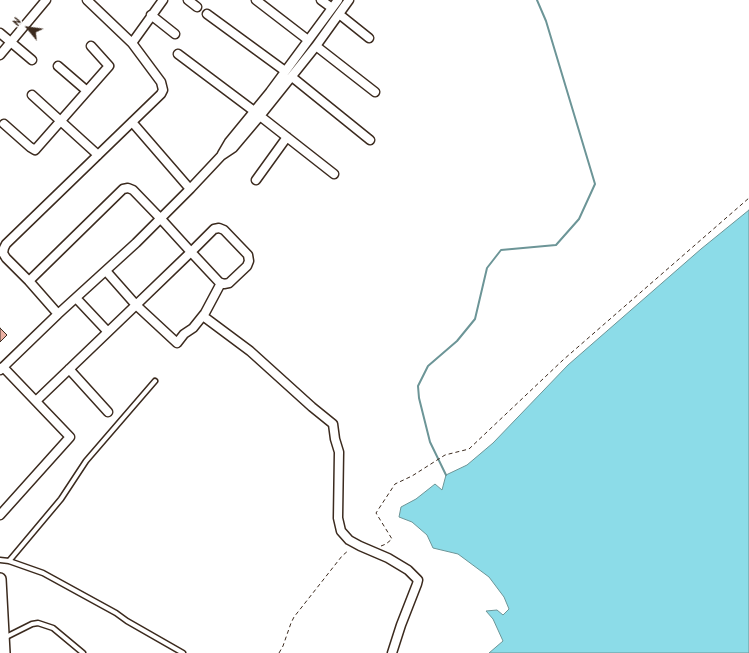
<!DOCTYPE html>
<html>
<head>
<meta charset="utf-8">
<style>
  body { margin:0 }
  #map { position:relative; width:749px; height:653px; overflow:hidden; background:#fff; font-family:Kalam,sans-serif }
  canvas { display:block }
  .north { position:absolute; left:8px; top:8px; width:40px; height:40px; -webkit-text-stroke:3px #fff; paint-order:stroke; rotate:299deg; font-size:11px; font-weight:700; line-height:16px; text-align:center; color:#3b2a1e }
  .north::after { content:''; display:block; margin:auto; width:14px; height:18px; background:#3b2a1e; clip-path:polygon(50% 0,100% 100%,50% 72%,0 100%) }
</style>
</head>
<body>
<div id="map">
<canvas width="749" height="653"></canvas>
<div class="north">N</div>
</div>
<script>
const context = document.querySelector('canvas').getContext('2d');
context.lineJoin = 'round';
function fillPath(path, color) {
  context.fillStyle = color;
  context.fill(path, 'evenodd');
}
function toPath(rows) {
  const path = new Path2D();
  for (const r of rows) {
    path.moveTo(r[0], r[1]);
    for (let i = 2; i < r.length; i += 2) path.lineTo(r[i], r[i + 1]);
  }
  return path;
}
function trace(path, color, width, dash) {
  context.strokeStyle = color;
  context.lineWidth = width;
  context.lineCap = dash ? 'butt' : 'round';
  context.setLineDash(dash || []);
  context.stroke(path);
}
const water = toPath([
  [749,210,749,653,489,653,503,641,493,619,486,611,497,610,503,615,509,609,504,597,489,577,458,554,433,548,427,535,412,522,399,517,401,507,416,499,435,484,442,490,446,475,467,465,493,443,568,365,701,249,749,210]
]);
const stream = toPath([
  [446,475,430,442,419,398,418,386,428,366,457,341,475,319,487,268,501,250,556,245,579,219,595,184,546,21,537,0]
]);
const building = toPath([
  [0,328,7,335,0,342,0,328]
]);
const path = toPath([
  [381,546,386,544,392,539,376,513,395,484,412,476,445,455,469,449,563,360,749,198],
  [279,653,283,646,291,623,294,617,342,556,349,550]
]);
const lane = toPath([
  [0,560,9,561,43,573,116,613,127,621,183,653],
  [9,561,61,499,86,461,155,381],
  [4,638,32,624,38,623,53,628,83,653]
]);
const street = toPath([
  [87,0,132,43],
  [188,0,197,7],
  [256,0,308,40],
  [321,0,332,8],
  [207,14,285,71],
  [339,14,369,38],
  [151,15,175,34],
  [0,33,32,60],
  [316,46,375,92],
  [178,54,254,111],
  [0,55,46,0],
  [58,66,87,91],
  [292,77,370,140],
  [32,95,98,155],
  [260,116,334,174],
  [132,122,190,189],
  [4,124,30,147,35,150,109,66,91,46],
  [222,154,229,142,270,92,338,0],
  [256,180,287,137],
  [106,271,136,305,177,343,184,334,193,328,205,313,221,283],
  [29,281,123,189,128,188,133,190,161,219,191,252,219,282,224,284,229,283,247,266,249,261,248,255,224,230,219,228,214,229,191,252,136,305,36,401],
  [76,298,108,332],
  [58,314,29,281,6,258,3,253,4,248,6,244,161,94,163,90,161,82,132,43,163,0],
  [203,316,250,351,312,407,333,424,335,439,339,452,338,518,341,531,349,540,360,546,388,558,408,570,418,580,417,584,401,625,392,653],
  [69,369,108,412],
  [0,370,58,314,136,243,190,189,221,156,233,148,260,116,316,46,349,0],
  [0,515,70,437,3,367]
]);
const secondary = toPath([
  [0,579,4,653]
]);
fillPath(water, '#8cdce8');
trace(water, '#6c9597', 1);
trace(stream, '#6c9597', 2);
fillPath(building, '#ebb1a4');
trace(building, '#3b2a1e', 1);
trace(lane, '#3b2a1e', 7);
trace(street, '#3b2a1e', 11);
trace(secondary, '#3b2a1e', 14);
trace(path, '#3b2a1e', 1, [4, 3]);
trace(lane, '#fff', 4);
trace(street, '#fff', 8);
trace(secondary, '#fff', 11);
</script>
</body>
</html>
